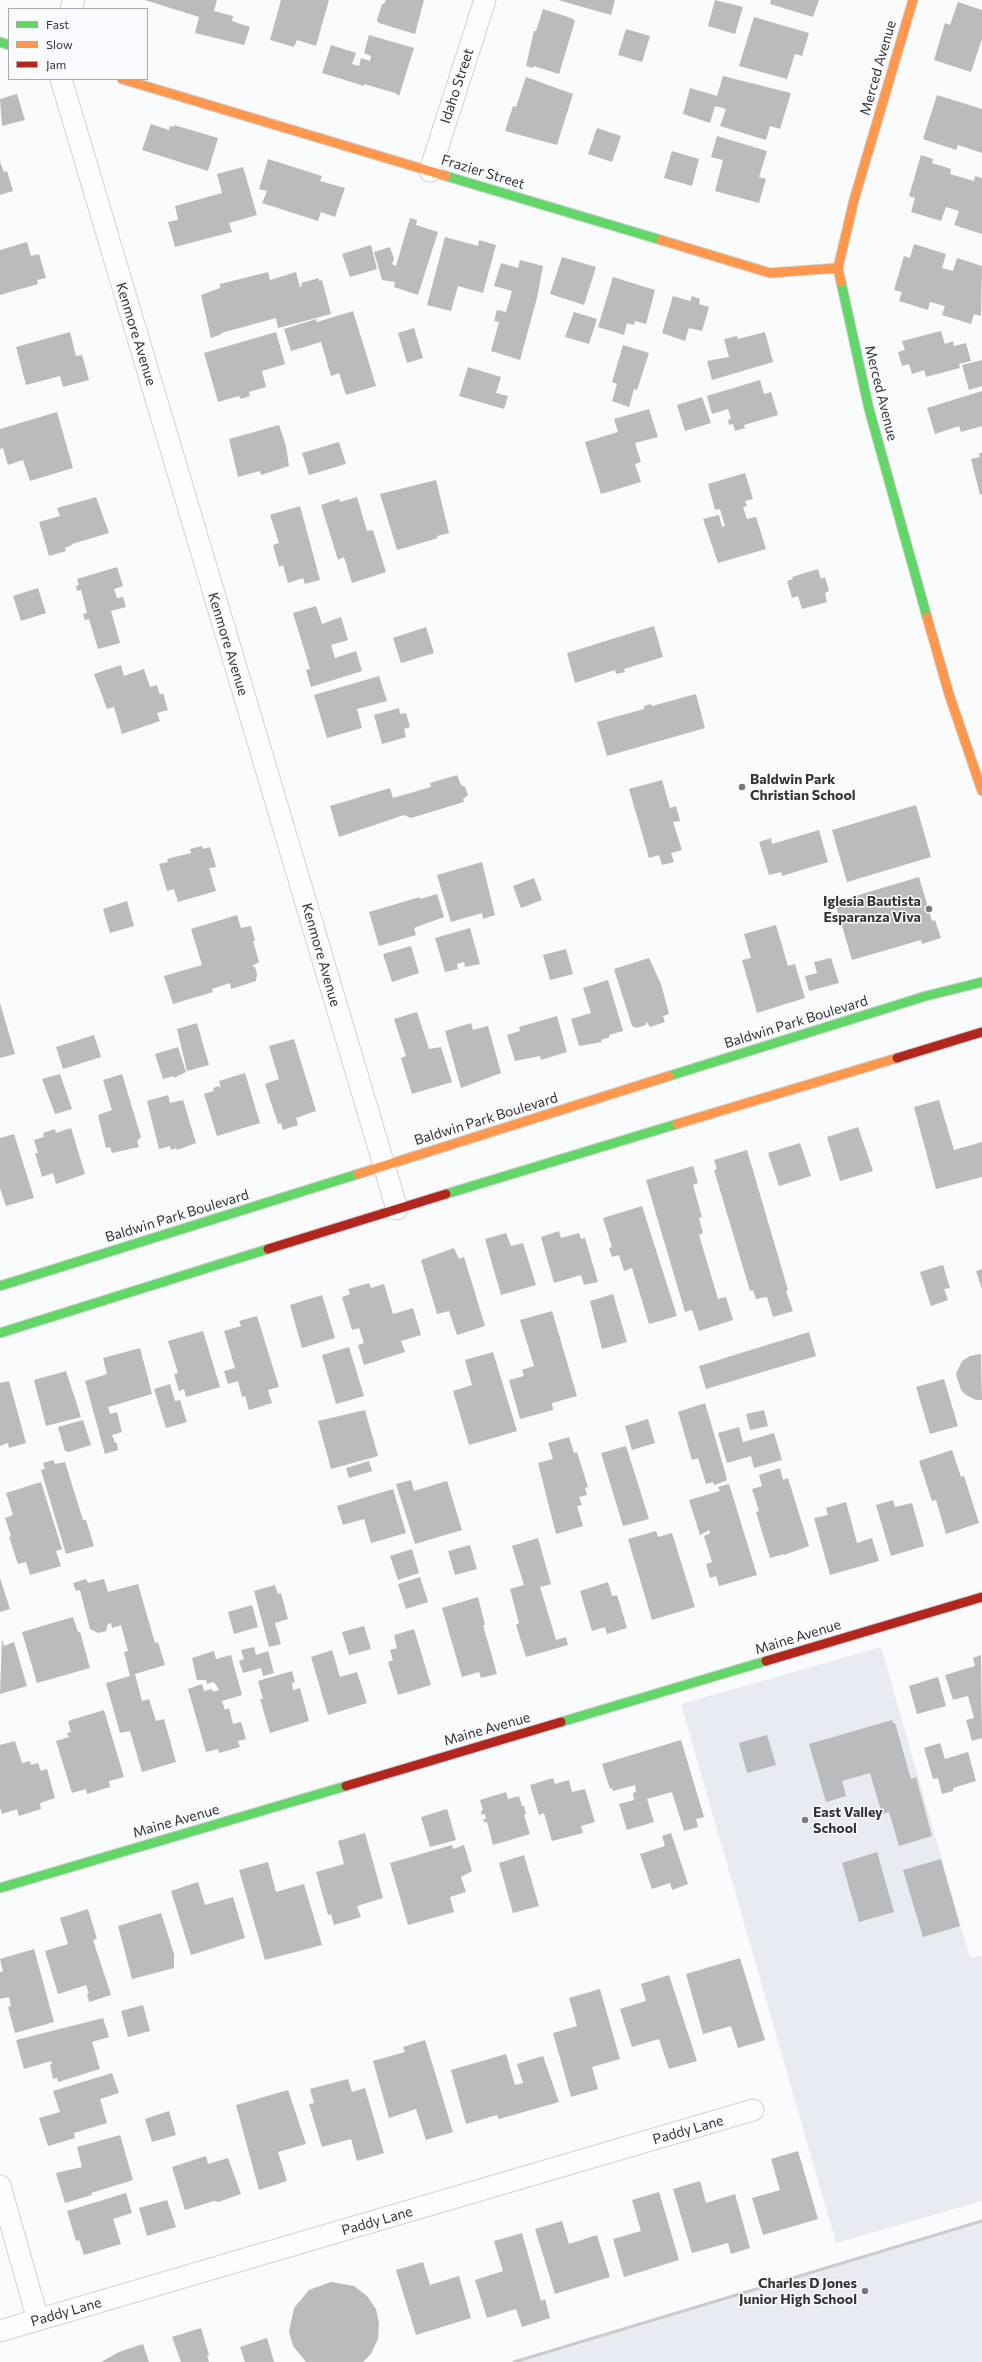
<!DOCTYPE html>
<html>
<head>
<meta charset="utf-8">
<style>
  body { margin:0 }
  #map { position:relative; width:982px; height:2362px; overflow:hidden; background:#fafbfd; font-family:Commissioner,sans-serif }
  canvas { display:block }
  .legend { position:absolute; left:8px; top:8px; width:140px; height:72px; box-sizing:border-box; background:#f9fbfe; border:1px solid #a9abae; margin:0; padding:5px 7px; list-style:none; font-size:12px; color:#323335 }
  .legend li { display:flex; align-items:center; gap:8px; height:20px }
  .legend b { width:20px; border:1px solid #a9abae }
</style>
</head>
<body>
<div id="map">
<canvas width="982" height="2362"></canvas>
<ul class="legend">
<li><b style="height:5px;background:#63d668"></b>Fast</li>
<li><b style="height:5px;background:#ff974d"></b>Slow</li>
<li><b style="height:5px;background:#b3261e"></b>Jam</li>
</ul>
</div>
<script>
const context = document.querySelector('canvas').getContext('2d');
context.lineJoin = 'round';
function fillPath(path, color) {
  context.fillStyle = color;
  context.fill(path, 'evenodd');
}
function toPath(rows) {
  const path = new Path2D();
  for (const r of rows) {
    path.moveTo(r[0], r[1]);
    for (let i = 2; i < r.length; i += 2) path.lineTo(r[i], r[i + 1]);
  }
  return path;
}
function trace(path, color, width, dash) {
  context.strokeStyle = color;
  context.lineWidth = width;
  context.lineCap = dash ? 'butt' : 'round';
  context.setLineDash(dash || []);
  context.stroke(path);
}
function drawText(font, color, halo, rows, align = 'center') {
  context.font = font + ' Commissioner,sans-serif';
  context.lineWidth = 3;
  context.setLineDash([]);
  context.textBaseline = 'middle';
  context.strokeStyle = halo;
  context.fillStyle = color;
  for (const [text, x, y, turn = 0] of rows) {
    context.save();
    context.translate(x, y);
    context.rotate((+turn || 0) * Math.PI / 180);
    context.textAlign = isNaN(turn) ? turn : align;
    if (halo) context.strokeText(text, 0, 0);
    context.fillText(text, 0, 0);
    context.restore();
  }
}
const built = toPath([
  [881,1647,970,1958,982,1955,982,2201,836,2243,681,1704],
  [982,2221,982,2362,514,2362]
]);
const building = toPath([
  [145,0,217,0,214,11,233,16,232,21,250,27,244,45,195,33,199,17],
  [281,0,329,0,316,46,297,40,294,47,270,40],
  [386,0,424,0,415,34,379,23,377,20,382,4,384,4],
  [558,0,615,0,611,15],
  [715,0,743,7,735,34,708,26],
  [771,0,819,0,813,17,770,4],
  [958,2,982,10,982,39,971,72,934,60,945,23,950,25],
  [543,9,571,18,575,21,559,74,534,66,533,68,526,66,534,31,536,31],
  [754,17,809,33,802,56,795,54,787,79,739,66],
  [626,29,650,36,642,62,618,55],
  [369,35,414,48,399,96,395,93,364,84,364,86,322,73,331,45,356,53,352,64,359,66,361,58,370,61,371,56,364,53],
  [723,76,791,93,780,129,770,126,766,140,720,126,726,109,715,106,710,123,683,114,690,88,717,96],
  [526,77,573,94,557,145,505,131,513,106,516,107],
  [17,94,25,120,2,126,0,99],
  [937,95,982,109,982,153,958,145,956,150,923,139],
  [151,124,169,130,170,126,174,127,174,125,218,138,208,171,142,150],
  [597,128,621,136,612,162,588,154],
  [717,136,767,151,759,177,766,179,759,203,715,191,723,160,711,157],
  [672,151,699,159,692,186,664,178],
  [921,155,933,159,932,163,951,169,950,174,974,181,975,176,982,178,982,234,954,225,959,211,946,207,941,221,911,212,915,198,909,196],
  [268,159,322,176,320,181,345,188,335,217,321,212,318,221,262,203,267,191,259,189],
  [0,162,4,172,7,171,13,191,0,195],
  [243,167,257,215,229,223,232,232,175,247,168,222,178,220,175,206,222,193,217,174],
  [410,218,417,220,416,225,438,232,418,295,394,287,395,282,382,280,374,252,390,247,394,259,392,264,396,266],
  [445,237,478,246,479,240,496,245,483,293,458,286,451,311,427,305],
  [27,242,31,256,39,254,46,278,37,280,38,284,0,295,0,250],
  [914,244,946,254,942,268,953,271,957,258,982,266,981,316,974,314,971,324,942,315,945,306,930,302,928,310,899,301,902,292,894,290,904,256,910,258],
  [371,245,377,269,350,277,342,254],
  [562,257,596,267,584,305,550,294],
  [520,260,543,266,537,298,520,360,491,351,499,322,494,321,497,310,506,312,512,291,494,286,501,263,518,268],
  [268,272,270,280,296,272,300,287,302,286,301,283,319,278,319,281,322,280,331,314,278,328,276,318,221,333,222,334,211,338,201,295,220,288,220,284],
  [613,277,655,290,646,324,635,321,634,325,627,323,624,335,598,327],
  [673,296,690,301,692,296,700,299,699,304,709,307,702,331,689,328,685,341,662,333],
  [353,311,376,386,346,395,339,373,331,376,321,342,291,351,284,329,316,319,317,322],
  [574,312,597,319,589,344,565,337],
  [414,328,423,358,407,363,398,333],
  [941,331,945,344,953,341,954,346,966,343,971,361,959,364,960,368,926,377,924,370,912,374,909,364,902,366,898,352,905,350,902,341],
  [70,332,76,356,82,355,89,380,63,387,60,376,26,385,16,347],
  [276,332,285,364,262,371,266,387,249,392,250,396,241,399,239,396,218,402,204,353],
  [765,332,773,362,712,380,707,361,729,357,724,339,737,336,738,339],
  [623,345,649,353,637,390,634,389,629,407,612,401,617,384,612,382],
  [982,360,982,386,969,390,962,365],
  [468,367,501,377,496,393,508,396,504,409,459,396],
  [760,380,764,394,771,392,778,415,744,425,745,428,735,431,733,424,729,425,728,420,731,419,728,409,712,414,707,396],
  [982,391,982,426,961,432,959,426,935,434,927,408],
  [702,397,711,423,685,431,677,405],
  [649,409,658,437,635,443,641,462,635,464,641,482,601,494,585,442,618,432,614,419],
  [57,412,73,468,30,481,23,460,8,465,3,448,0,449,0,429],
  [279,425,286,446,289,466,261,475,260,471,238,477,229,439],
  [339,442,346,464,309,475,302,453],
  [979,453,982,453,982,494,980,495,971,459,980,457],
  [745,473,753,499,745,501,747,506,743,507,747,519,756,517,766,549,718,563,703,519,719,515,722,527,725,526,720,509,715,510,708,484],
  [436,480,449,533,437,536,438,538,397,550,380,494],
  [96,497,109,533,72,544,72,545,65,548,66,551,49,556,39,522,60,516,57,508],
  [357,497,367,531,373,530,386,572,352,583,344,557,338,560,321,505,339,499,340,502],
  [300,506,320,580,305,584,303,578,288,583,283,565,279,567,273,545,279,543,270,515],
  [117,567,123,586,114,589,117,598,123,597,126,607,111,611,120,643,98,649,89,619,85,620,83,614,87,613,81,590,77,591,76,586,79,585,77,579],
  [818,569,821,579,825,577,829,591,825,593,827,602,802,609,798,596,792,598,787,581,793,579,792,577],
  [38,588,46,613,21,621,13,596],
  [316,606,322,624,341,617,348,640,331,645,335,658,356,651,362,671,311,687,306,670,310,669,293,613],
  [654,626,663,657,624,669,625,672,616,674,615,670,575,683,567,653],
  [426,627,434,653,401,663,393,638],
  [121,665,124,676,144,669,150,687,157,685,160,695,163,693,168,710,157,713,160,721,122,734,114,707,107,709,94,674],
  [379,676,387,701,357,709,362,728,327,738,314,695],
  [696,694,705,728,607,756,597,722,644,709,644,706,651,704,652,706],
  [399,708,400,714,406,713,410,727,404,729,406,737,382,744,374,715],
  [457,775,461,785,465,787,468,795,463,799,464,802,411,818,404,815,339,837,330,806,390,788,393,798,431,787,430,783],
  [662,780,670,808,676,806,680,821,673,822,682,850,671,853,674,862,662,865,659,855,649,858,629,789],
  [916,805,931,857,847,882,832,830],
  [819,830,828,862,782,876,781,872,769,875,759,842,771,838,772,844],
  [202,846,203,849,210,847,216,867,209,868,216,891,178,902,174,889,167,891,159,864,168,862,167,859,191,853,190,849],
  [482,862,495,915,483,919,482,913,451,922,437,875],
  [919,877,932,921,935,920,941,938,922,944,921,940,852,960,835,902],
  [534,878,542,900,521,908,513,886],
  [437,894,444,917,414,928,416,935,379,946,369,912,420,897,420,899],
  [127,901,134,926,110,933,103,909],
  [237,915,241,928,251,926,255,941,253,941,259,962,252,966,255,967,257,974,256,981,231,989,230,983,212,989,213,992,173,1004,164,976,202,965,191,929],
  [776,925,788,966,795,964,805,998,757,1013,742,960,751,958,744,934],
  [470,928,480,964,465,967,464,962,457,964,458,969,445,972,435,938],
  [411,946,419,973,392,982,383,954],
  [566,949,573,974,550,980,543,955],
  [649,958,661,984,669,1014,663,1016,665,1022,650,1027,646,1021,646,1025,637,1028,632,1026,614,969],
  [831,958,839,983,809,991,805,976,817,973,814,962],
  [608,980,623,1031,609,1035,610,1037,601,1040,602,1042,579,1046,571,1019,591,1013,583,988],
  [0,1003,15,1054,0,1058],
  [417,1012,429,1049,441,1047,452,1082,412,1094,401,1058,406,1056,394,1019],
  [557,1016,567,1052,541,1060,540,1056,515,1061,507,1035,520,1031,519,1027],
  [197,1023,209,1065,187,1071,177,1029],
  [471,1023,473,1030,488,1026,501,1073,461,1088,445,1031],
  [94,1035,101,1057,63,1069,56,1047],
  [294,1039,316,1111,296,1118,298,1125,283,1130,281,1123,278,1124,265,1084,279,1079,269,1046],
  [178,1047,186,1072,174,1078,173,1076,163,1079,155,1054],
  [245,1073,260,1123,217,1136,204,1094,214,1091,213,1088,219,1086,221,1089,219,1081],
  [60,1074,72,1109,55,1114,42,1079],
  [122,1074,141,1137,137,1141,139,1147,112,1153,110,1147,106,1148,98,1115,112,1110,103,1080],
  [168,1095,170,1103,183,1100,196,1143,177,1150,176,1148,171,1150,170,1146,159,1149,147,1101],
  [939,1100,954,1150,982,1142,982,1177,936,1189,914,1107],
  [858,1127,873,1171,840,1181,827,1137],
  [71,1128,85,1174,56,1184,53,1173,42,1177,35,1153,38,1153,34,1140,44,1137,43,1133,55,1129,56,1133],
  [14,1134,34,1198,6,1206,0,1188,0,1138],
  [800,1143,811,1176,779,1186,768,1153],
  [747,1150,788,1290,786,1291,793,1311,773,1317,767,1297,756,1299,753,1290,750,1291,714,1170,717,1169,714,1160],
  [693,1166,698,1183,693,1185,702,1217,699,1218,703,1233,699,1235,718,1299,726,1297,733,1320,699,1331,692,1310,685,1312,646,1180],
  [642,1206,677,1316,649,1324,632,1268,624,1271,619,1255,612,1257,609,1248,612,1247,603,1218],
  [559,1231,561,1238,579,1233,581,1239,585,1238,598,1282,584,1285,581,1275,554,1283,541,1237],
  [506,1233,511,1246,523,1243,536,1285,501,1295,485,1239],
  [454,1248,459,1259,464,1257,485,1326,457,1335,449,1311,437,1314,421,1260],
  [943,1265,950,1288,944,1289,948,1300,931,1306,920,1272],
  [982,1269,982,1289,976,1271],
  [369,1283,371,1288,384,1284,393,1314,413,1308,421,1335,401,1341,405,1352,364,1365,358,1345,364,1343,359,1328,352,1330,342,1297,350,1294,348,1289],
  [613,1294,627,1342,602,1349,590,1301],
  [322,1295,335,1338,302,1348,290,1305],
  [552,1311,577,1396,552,1403,553,1410,520,1419,509,1380,524,1376,522,1370,534,1366,520,1320],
  [257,1316,279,1387,268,1390,272,1403,249,1410,245,1396,242,1397,238,1381,228,1384,224,1371,235,1368,224,1331,241,1326,239,1321],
  [203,1331,220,1387,186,1397,184,1389,179,1391,174,1374,178,1373,168,1341],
  [809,1332,816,1356,706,1389,699,1366],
  [349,1347,364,1396,336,1404,322,1355],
  [140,1348,152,1394,108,1407,110,1414,117,1412,122,1432,112,1435,115,1443,117,1443,118,1450,105,1454,85,1381,107,1374,103,1358],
  [493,1352,517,1431,469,1445,453,1391,472,1385,465,1360],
  [981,1354,982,1400,976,1400,966,1395,961,1390,956,1374,962,1361,970,1356],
  [66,1371,81,1417,46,1426,34,1380],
  [944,1379,958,1426,930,1434,916,1387],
  [9,1381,26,1443,9,1448,8,1443,0,1446,0,1383],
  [170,1384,175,1401,180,1400,187,1422,166,1428,154,1389],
  [705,1403,727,1479,726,1481,714,1485,713,1482,706,1484,698,1458,692,1460,678,1412],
  [365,1410,378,1456,331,1469,318,1421],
  [764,1410,768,1426,750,1430,746,1414],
  [648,1419,655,1443,632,1450,625,1426],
  [83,1420,91,1445,69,1452,65,1451,58,1427],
  [739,1427,743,1442,774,1433,782,1460,754,1468,751,1456,727,1463,718,1433],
  [569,1437,574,1453,577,1452,588,1487,585,1488,587,1495,579,1497,582,1505,577,1506,583,1526,556,1534,538,1463,553,1459,548,1443],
  [626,1446,649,1519,623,1526,601,1453],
  [952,1450,961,1477,964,1476,979,1523,946,1534,936,1500,932,1501,919,1461],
  [53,1460,55,1464,65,1462,83,1520,86,1520,94,1546,66,1554,41,1470,45,1469,43,1463],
  [369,1461,372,1471,349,1478,346,1468],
  [780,1468,783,1480,788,1478,809,1546,784,1555,784,1554,770,1558,756,1512,759,1511,752,1489,762,1486,759,1475],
  [411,1480,414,1491,447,1481,462,1530,415,1544,396,1484],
  [41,1482,62,1549,56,1551,61,1566,30,1575,26,1562,18,1564,9,1537,11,1536,5,1518,13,1515,6,1493],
  [729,1484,757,1575,719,1586,716,1576,710,1578,706,1564,712,1562,704,1536,710,1533,709,1530,700,1535,689,1500,720,1491,718,1487],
  [393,1489,406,1533,371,1543,364,1519,343,1525,337,1506],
  [893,1500,895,1507,912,1503,924,1546,891,1556,876,1505],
  [846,1502,857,1543,872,1538,879,1561,830,1575,814,1518,828,1515,826,1508],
  [656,1531,658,1537,672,1533,695,1607,652,1620,628,1539],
  [538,1538,551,1584,540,1587,556,1640,566,1637,568,1645,526,1657,516,1625,519,1623,510,1589,524,1585,512,1546],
  [470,1545,477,1569,455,1575,448,1551],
  [412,1549,419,1573,398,1580,390,1556],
  [420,1577,428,1602,406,1609,398,1584],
  [0,1578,10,1609,0,1612],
  [86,1579,88,1583,104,1579,108,1592,138,1584,155,1643,158,1642,165,1665,135,1674,142,1701,149,1699,156,1721,164,1719,176,1762,142,1772,130,1731,120,1733,106,1683,130,1676,124,1652,128,1651,121,1625,112,1628,111,1623,108,1624,106,1631,98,1633,90,1629,80,1590,76,1591,73,1583],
  [608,1582,612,1596,617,1595,627,1628,607,1634,605,1627,592,1631,580,1591],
  [275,1585,278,1594,281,1593,288,1619,275,1623,281,1644,269,1647,254,1591],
  [478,1597,485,1625,483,1625,497,1674,481,1678,479,1672,462,1677,442,1608],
  [252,1605,258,1627,234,1634,228,1612],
  [73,1617,78,1632,80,1632,90,1668,37,1683,22,1632],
  [364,1626,371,1649,349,1655,342,1632],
  [414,1629,431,1685,398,1695,388,1662,393,1660,390,1650,397,1648,394,1635],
  [2,1639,4,1646,14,1642,27,1686,0,1694],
  [254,1647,256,1655,268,1651,274,1673,263,1676,261,1668,243,1673,239,1661,244,1659,241,1650],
  [332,1650,340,1677,357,1672,367,1703,328,1715,311,1657],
  [214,1651,216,1659,231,1655,242,1695,222,1701,225,1710,229,1708,233,1724,241,1722,246,1739,238,1741,240,1747,219,1753,218,1749,206,1752,188,1689,202,1684,204,1691,212,1689,213,1692,219,1690,214,1682,207,1684,206,1680,197,1680,192,1658],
  [981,1655,982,1738,972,1741,966,1720,974,1718,968,1696,953,1700,945,1675,975,1666,973,1658],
  [292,1671,295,1682,292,1683,293,1690,300,1688,309,1721,270,1733,260,1699,263,1699,258,1681],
  [938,1677,946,1706,917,1714,909,1686],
  [104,1710,124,1777,109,1781,110,1787,87,1794,86,1789,72,1793,56,1741,69,1737,67,1733,71,1732,68,1721],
  [892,1720,893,1723,895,1723,911,1779,916,1777,932,1836,899,1846,889,1812,882,1814,870,1773,842,1781,846,1796,826,1802,809,1744],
  [767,1735,776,1765,747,1773,739,1743],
  [681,1740,704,1817,696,1819,698,1827,684,1831,672,1792,647,1799,654,1822,627,1830,619,1804,634,1800,633,1793,636,1792,635,1785,613,1791,612,1788,610,1789,602,1764],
  [15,1741,22,1763,30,1761,31,1765,38,1763,41,1771,47,1769,55,1798,40,1803,41,1809,19,1816,17,1809,2,1814,0,1808,0,1745],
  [940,1743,945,1759,968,1752,976,1781,953,1788,953,1791,942,1794,938,1778,933,1779,924,1748],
  [553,1778,555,1784,569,1780,572,1792,585,1789,595,1822,581,1826,583,1833,552,1841,544,1813,539,1815,530,1785],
  [506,1792,508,1799,519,1796,522,1806,524,1806,526,1814,524,1815,530,1834,493,1845,487,1822,484,1822,483,1819,486,1819,485,1814,482,1815,481,1811,483,1810,480,1800],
  [447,1809,456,1840,430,1847,421,1817],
  [365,1833,383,1898,357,1906,361,1917,334,1925,331,1914,328,1915,316,1872,344,1864,338,1841],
  [671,1833,688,1884,672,1890,670,1883,652,1889,640,1854,665,1846,662,1836],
  [452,1845,453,1849,464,1845,472,1871,461,1877,466,1892,450,1897,454,1912,408,1925,390,1863],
  [877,1852,894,1912,859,1922,842,1863],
  [524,1855,539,1906,513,1913,499,1863],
  [941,1859,960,1926,923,1937,903,1870],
  [268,1862,276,1892,304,1884,322,1945,265,1960,239,1870],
  [198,1882,205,1905,233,1897,245,1938,191,1955,171,1891],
  [88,1909,97,1939,93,1940,111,1995,89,2002,87,1994,89,1993,86,1985,58,1994,45,1951,68,1944,60,1918],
  [161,1913,174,1954,174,1968,132,1979,118,1926],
  [34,1949,54,2022,15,2033,8,2007,11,2006,9,1997,0,1999,0,1972,3,1972,0,1959],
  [740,1958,765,2040,738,2048,731,2026,703,2034,686,1974],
  [669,1975,697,2061,669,2069,659,2039,632,2047,620,2009,646,2001,641,1984],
  [600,1989,620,2059,592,2067,598,2089,571,2097,553,2033,577,2026,569,1998],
  [143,2005,150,2031,128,2037,121,2011],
  [103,2018,109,2037,92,2042,100,2069,58,2082,57,2078,53,2079,50,2065,52,2064,51,2061,24,2069,16,2040],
  [425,2040,453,2132,426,2140,416,2109,389,2118,373,2061,405,2052,403,2047],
  [506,2054,515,2085,523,2083,517,2064,543,2056,559,2102,499,2119,497,2115,466,2124,451,2070],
  [112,2073,119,2093,100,2099,107,2123,74,2133,75,2138,48,2146,39,2118,60,2112,53,2091],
  [348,2079,352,2092,365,2088,384,2153,357,2161,351,2139,322,2147,309,2104,314,2103,310,2089],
  [288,2090,306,2144,278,2152,287,2181,259,2190,236,2105],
  [169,2111,176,2135,152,2142,145,2119],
  [120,2135,133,2180,91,2193,92,2195,65,2203,56,2173,82,2167,77,2147],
  [798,2151,818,2219,763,2235,752,2198,780,2190,771,2159],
  [206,2156,208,2164,228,2158,241,2194,218,2202,214,2201,185,2210,172,2167],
  [700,2181,706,2203,735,2194,750,2248,731,2254,728,2243,692,2253,673,2189],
  [659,2192,679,2260,624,2277,613,2239,641,2231,632,2200],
  [126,2193,132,2213,113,2219,121,2244,84,2255,79,2240,76,2241,67,2211],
  [167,2200,176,2227,147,2236,139,2208],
  [562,2221,569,2244,597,2235,610,2277,555,2294,535,2229],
  [522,2233,541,2301,545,2299,550,2318,522,2327,516,2309,487,2318,475,2280,503,2271,494,2241],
  [423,2262,430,2285,459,2276,471,2318,416,2335,396,2270],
  [331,2282,354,2286,367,2296,376,2309,379,2324,378,2339,371,2354,363,2362,306,2362,293,2346,289,2331,294,2308,309,2290],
  [201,2328,209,2355,207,2356,209,2362,181,2362,172,2337],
  [267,2338,274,2362,245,2362,240,2347],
  [143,2344,149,2362,101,2362,119,2352]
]);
const street = toPath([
  [71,9,74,0],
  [61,79,397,1209],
  [430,171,485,0],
  [0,2186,38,2320],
  [0,2331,753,2110]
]);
const fast = toPath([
  [0,42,9,45],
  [446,176,661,240],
  [841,282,869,409,927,617],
  [669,1076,926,996,982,982],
  [446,1194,677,1124],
  [0,1286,358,1174],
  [0,1333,268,1249],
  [561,1722,766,1661],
  [0,1888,346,1786]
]);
const slow = toPath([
  [122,79,446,176],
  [661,240,770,273,838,268],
  [841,282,838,268,854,200,913,0],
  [927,617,949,694,982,791],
  [677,1124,897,1058],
  [358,1174,669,1076]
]);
const jam = toPath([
  [897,1058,982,1032],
  [268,1249,446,1194],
  [766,1661,982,1597],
  [346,1786,561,1722]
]);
const rail = toPath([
  [514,2362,982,2221]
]);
const markers = [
  [742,787,4,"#78797b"],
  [929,909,4,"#78797b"],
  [805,1820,4,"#78797b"],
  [865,2291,4,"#78797b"]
];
const streetNames = [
  ["Merced Avenue",878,68,-74],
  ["Idaho Street",457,86,-72],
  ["Frazier Street",483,172,17],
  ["Kenmore Avenue",136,334,73],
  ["Merced Avenue",881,393,76],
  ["Kenmore Avenue",228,644,73],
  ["Kenmore Avenue",321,955,74],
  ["Baldwin Park Boulevard",796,1022,-17],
  ["Baldwin Park Boulevard",486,1119,-17],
  ["Baldwin Park Boulevard",177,1216,-17],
  ["Maine Avenue",798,1637,-17],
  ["Maine Avenue",487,1729,-16],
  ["Maine Avenue",176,1821,-16],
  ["Paddy Lane",688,2130,-16],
  ["Paddy Lane",377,2221,-16],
  ["Paddy Lane",66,2312,-16]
];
const poiNames = [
  ["Baldwin Park",750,779],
  ["Christian School",750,795],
  ["Iglesia Bautista",921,901,"right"],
  ["Esparanza Viva",921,917,"right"],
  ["East Valley",813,1812],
  ["School",813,1828],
  ["Charles D Jones",857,2283,"right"],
  ["Junior High School",857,2299,"right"]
];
fillPath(built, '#e8ebf2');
fillPath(building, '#bbbbbd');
trace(street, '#d1d2d3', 23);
trace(fast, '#d1d2d3', 11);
trace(slow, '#d1d2d3', 11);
trace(jam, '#d1d2d3', 11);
trace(street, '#fefeff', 21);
trace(fast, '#63d668', 9);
trace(slow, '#ff974d', 9);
trace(jam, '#b3261e', 9);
trace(rail, '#cacbcc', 3);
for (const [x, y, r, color] of markers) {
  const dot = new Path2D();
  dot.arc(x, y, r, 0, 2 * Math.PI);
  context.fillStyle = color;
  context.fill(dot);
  trace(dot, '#f9fbfe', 1.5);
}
drawText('14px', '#323335', '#f9fbfe', streetNames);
drawText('bold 14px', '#323335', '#f9fbfe', poiNames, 'left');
</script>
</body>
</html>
